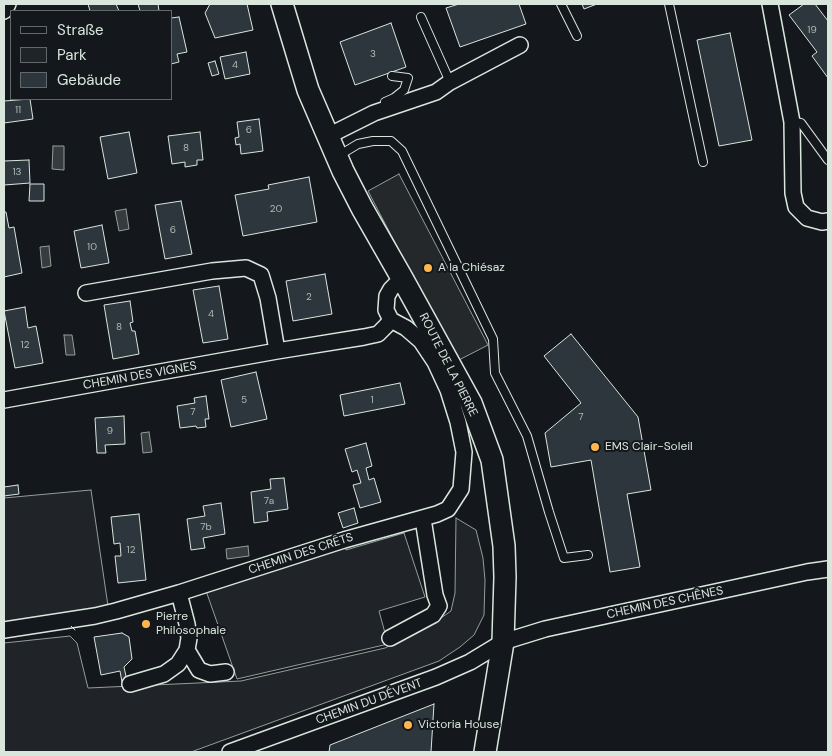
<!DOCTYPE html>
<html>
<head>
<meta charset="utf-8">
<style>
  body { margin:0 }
  #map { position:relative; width:832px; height:756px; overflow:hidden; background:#14181c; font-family:"DM Sans",sans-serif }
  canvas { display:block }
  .frame { position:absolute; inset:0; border:5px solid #d8e6dc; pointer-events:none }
  .legend { position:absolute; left:10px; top:10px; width:162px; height:90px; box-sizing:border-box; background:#14181c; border:1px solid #626a69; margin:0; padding:6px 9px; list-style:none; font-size:15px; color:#d8e6dc }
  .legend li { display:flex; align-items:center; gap:10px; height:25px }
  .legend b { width:25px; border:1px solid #626a69 }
</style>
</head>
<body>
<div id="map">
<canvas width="832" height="756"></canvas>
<div class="frame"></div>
<ul class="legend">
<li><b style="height:6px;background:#14181c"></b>Straße</li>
<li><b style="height:14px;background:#202428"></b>Park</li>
<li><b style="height:14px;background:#2c363c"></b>Gebäude</li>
</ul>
</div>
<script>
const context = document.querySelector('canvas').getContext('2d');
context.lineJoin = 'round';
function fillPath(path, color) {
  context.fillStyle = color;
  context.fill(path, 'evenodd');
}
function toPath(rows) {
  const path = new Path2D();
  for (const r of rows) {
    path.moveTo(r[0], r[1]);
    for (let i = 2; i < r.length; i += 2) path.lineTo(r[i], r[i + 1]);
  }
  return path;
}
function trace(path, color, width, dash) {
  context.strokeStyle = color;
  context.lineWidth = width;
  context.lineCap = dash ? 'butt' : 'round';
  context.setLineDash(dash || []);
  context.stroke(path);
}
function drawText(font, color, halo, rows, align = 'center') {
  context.font = font + ' "DM Sans",sans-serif';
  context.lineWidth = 4;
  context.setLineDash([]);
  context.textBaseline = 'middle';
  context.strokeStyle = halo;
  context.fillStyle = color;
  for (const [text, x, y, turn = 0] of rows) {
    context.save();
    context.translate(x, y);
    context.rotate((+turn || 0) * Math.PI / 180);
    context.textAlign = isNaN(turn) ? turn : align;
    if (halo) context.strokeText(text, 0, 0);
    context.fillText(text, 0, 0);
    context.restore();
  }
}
const green = toPath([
  [91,490,108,606,4,622,4,498,91,490],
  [456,518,476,530,483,558,485,580,484,615,474,635,460,647,439,661,191,752,4,752,4,643,70,636,77,643,88,688,241,681,385,648,428,627,451,611,455,593,456,518],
  [404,533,425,597,379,611,388,644,237,679,205,588,344,543,346,550,404,533]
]);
const parking = toPath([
  [399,174,488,345,457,361,368,191,399,174]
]);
const water = toPath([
  [53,146,64,146,64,170,52,169,53,146],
  [126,209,129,229,119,231,115,211,126,209],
  [49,246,51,266,42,268,40,247,49,246],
  [64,335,72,335,75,355,66,355,64,335],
  [149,432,152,452,143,453,141,433,149,432],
  [248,546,249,556,227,559,226,549,248,546]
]);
const building = toPath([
  [88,4,116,4,119,11,90,11,88,4],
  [138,4,158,4,159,11,140,11,138,4],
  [210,4,247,4,253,30,215,38,205,13,210,4],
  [459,4,519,4,526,24,460,47,446,8,459,4],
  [582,4,597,4,584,9,582,4],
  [804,4,815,4,828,21,828,78,812,56,817,52,789,15,804,4],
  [179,17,187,52,177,54,179,62,171,64,171,18,179,17],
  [391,23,406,67,355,85,340,42,391,23],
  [730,33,752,140,719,146,697,40,730,33],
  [246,52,250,74,225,79,220,57,246,52],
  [215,61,219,74,212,76,208,63,215,61],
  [4,97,4,101,30,99,33,119,4,123,4,97],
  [259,119,263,151,241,154,240,144,236,145,235,138,239,137,237,122,259,119],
  [129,132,137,173,108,179,100,137,129,132],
  [200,132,203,160,197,160,197,165,185,167,185,162,172,164,168,136,200,132],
  [29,160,30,183,4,185,4,161,29,160],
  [309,177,317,222,243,236,235,195,269,189,268,185,309,177],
  [30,184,44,184,44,201,29,201,30,184],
  [181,201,192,254,165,259,155,205,181,201],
  [4,212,6,212,9,228,14,227,22,273,4,277,4,212],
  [102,225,109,263,81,268,74,231,102,225],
  [325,274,332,314,293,321,286,281,325,274],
  [219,286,228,339,203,343,193,290,219,286],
  [130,301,133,322,130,323,132,331,135,331,139,354,113,359,104,305,130,301],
  [25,307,28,328,36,326,43,363,15,368,4,311,25,307],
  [571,334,638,417,651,490,627,494,640,567,610,572,591,460,551,467,545,433,581,403,544,356,571,334],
  [256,372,267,419,231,427,221,380,256,372],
  [400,383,405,404,344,416,340,395,400,383],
  [206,396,209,419,205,419,206,427,197,428,196,426,180,428,177,406,195,403,194,398,206,396],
  [124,416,125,444,105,445,106,453,97,453,95,418,124,416],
  [366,443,372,466,366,468,369,480,374,478,381,502,360,508,353,485,361,483,357,470,352,472,345,449,366,443],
  [284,478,288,509,267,512,268,521,254,523,251,492,271,489,270,479,284,478],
  [18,485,19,494,4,496,4,487,18,485],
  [221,503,225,534,203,538,205,548,191,550,187,519,205,516,203,506,221,503],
  [354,508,358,523,343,528,338,513,354,508],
  [139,514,146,580,118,583,115,556,121,556,120,543,114,544,111,517,139,514],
  [122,633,129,637,132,659,124,667,127,681,122,682,120,671,101,675,94,637,122,633],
  [434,704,431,752,329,752,330,745,434,704]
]);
const service = toPath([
  [561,4,577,36],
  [669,4,703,162],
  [421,17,450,82],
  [385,102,394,98,404,90,408,78,392,76],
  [792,122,801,123,828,160],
  [338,156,358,144,373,141,391,141,402,151,493,339,495,373,527,436,549,512,564,558,588,555]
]);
const minor = toPath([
  [770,4,792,122,793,193,796,207,807,218,822,222,828,221],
  [4,11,8,4],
  [328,136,374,113,436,92,450,82,520,45],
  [86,293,212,271,246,268,261,275,268,298,277,351],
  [4,400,277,351,364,337,378,334,386,326,391,320,386,310,387,296,391,289,402,278],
  [4,630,95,616,116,611,179,593,344,540,437,514,448,509,461,489,464,452,458,422,448,390,435,362,421,341,406,328,391,320],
  [390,638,433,615,439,606,435,595,423,519],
  [187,650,199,670,210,674,226,672],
  [130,684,164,674,178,664,187,650,189,638,187,624,179,593],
  [230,752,436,677,470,662,503,642,545,629,807,572,828,569]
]);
const secondary = toPath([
  [282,4,308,90,343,171,362,208,402,278,471,403,492,460,504,546,505,577,503,642,485,752]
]);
const fence = toPath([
  [71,626,77,632]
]);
const markers = [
  [428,268,5,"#ffb74d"],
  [595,447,5,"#ffb74d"],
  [146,624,5,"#ffb74d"],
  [408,725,5,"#ffb74d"]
];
const numberNames = [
  ["19",812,30],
  ["3",373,54],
  ["4",235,65],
  ["11",18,110],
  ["6",249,130],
  ["8",186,148],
  ["13",17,172],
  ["20",276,209],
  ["6",173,230],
  ["10",92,247],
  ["2",309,297],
  ["4",211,314],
  ["8",119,327],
  ["12",25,345],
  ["5",244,400],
  ["1",372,400],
  ["7",193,412],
  ["7",581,417],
  ["9",110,431],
  ["7a",269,501],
  ["7b",206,527],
  ["12",131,550]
];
const poiNames = [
  ["A la Chiésaz",438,268],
  ["EMS Clair-Soleil",605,447],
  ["Pierre",156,617],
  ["Philosophale",156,631],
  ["Victoria House",418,725]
];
const streetNames = [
  ["ROUTE DE LA PIERRE",448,365,63],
  ["CHEMIN DES VIGNES",140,376,-10],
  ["CHEMIN DES CRÊTS",301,554,-18],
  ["CHEMIN DES CHÊNES",665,603,-12],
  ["CHEMIN DU DÉVENT",369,702,-20]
];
fillPath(green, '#202428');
trace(green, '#939e99', 1);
fillPath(parking, '#24282b');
trace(parking, '#939e99', 1);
fillPath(water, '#363b3e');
trace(water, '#939e99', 1);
fillPath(building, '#2c363c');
trace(building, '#d8e6dc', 1);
trace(service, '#d8e6dc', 10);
trace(minor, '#d8e6dc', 18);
trace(secondary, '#d8e6dc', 24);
trace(service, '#14181c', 8);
trace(minor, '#14181c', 15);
trace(secondary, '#14181c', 21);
trace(fence, '#d8e6dc', 1, [6, 2.5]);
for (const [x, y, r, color] of markers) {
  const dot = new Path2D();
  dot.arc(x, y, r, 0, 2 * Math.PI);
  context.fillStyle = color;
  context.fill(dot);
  trace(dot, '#14181c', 2);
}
drawText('10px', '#adbab4', null, numberNames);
drawText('12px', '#d8e6dc', '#14181c', poiNames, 'left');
drawText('12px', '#d8e6dc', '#14181c', streetNames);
</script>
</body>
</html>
